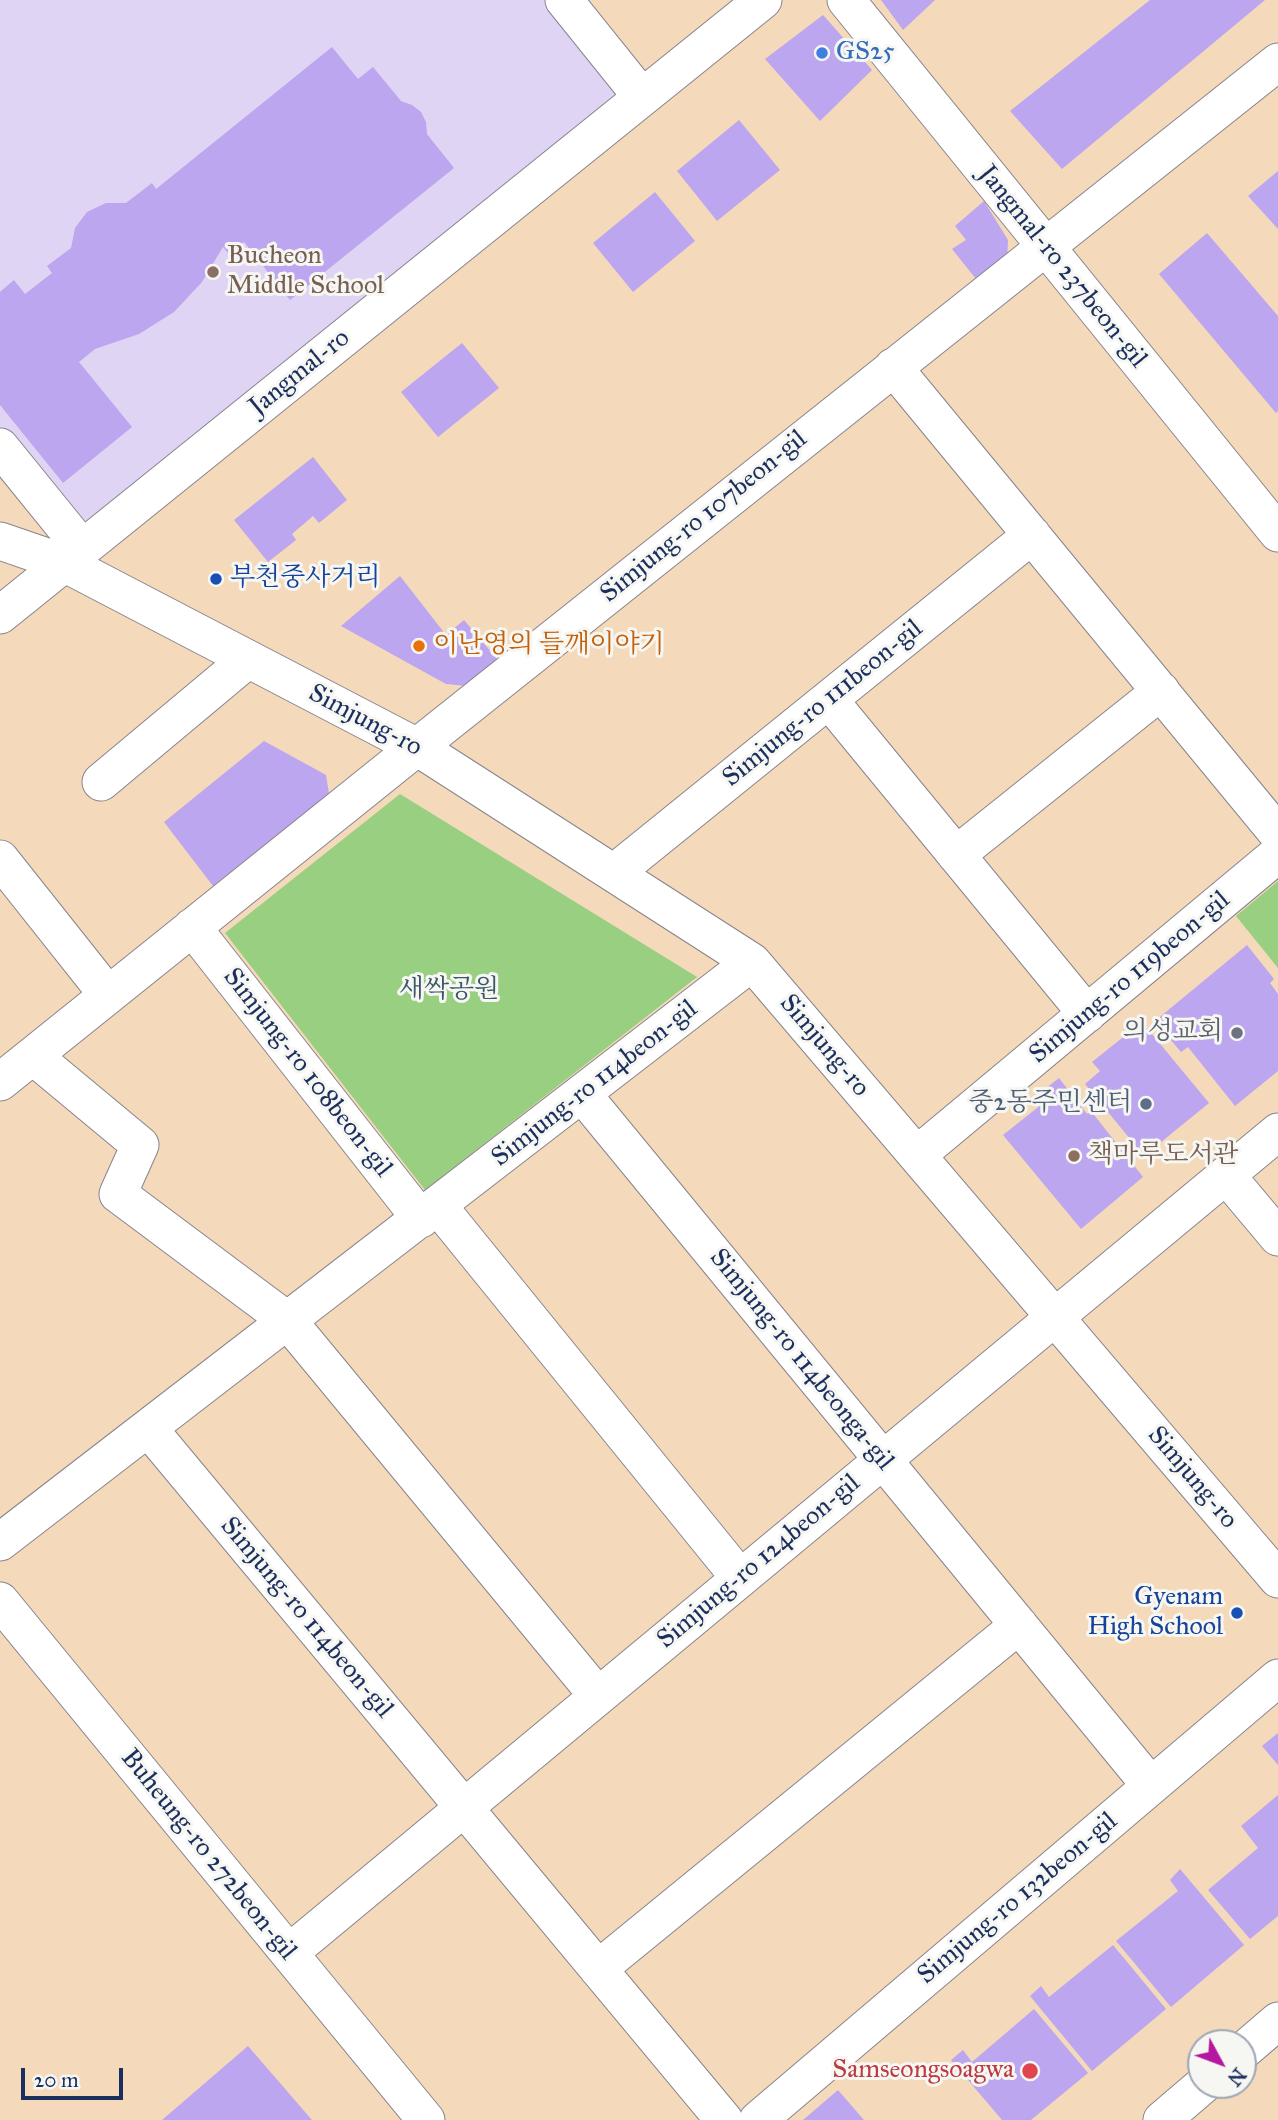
<!DOCTYPE html>
<html>
<head>
<meta charset="utf-8">
<style>
  body { margin:0 }
  #map { position:relative; width:1278px; height:2120px; overflow:hidden; background:#f4d9bb; font-family:"IM FELL Great Primer",serif }
  canvas { display:block }
  .north { position:absolute; left:1187px; top:2029px; width:70px; height:70px; box-sizing:border-box; background:#f6f6f2; border:2px solid #9ea6b7; border-radius:50%; rotate:131deg; font-size:19px; font-weight:700; line-height:28px; text-align:center; color:#1b2f5e }
  .north::after { content:''; display:block; margin:auto; width:24px; height:32px; background:#b5179e; clip-path:polygon(50% 0,100% 100%,50% 72%,0 100%) }
  .scale { position:absolute; left:21px; top:2068px; width:102px; height:32px; box-sizing:border-box; border:4px solid #1b2f5e; border-top:0; padding-left:9px; font-size:21px; line-height:24px; white-space:nowrap; color:#1b2f5e; -webkit-text-stroke:5px #f6f6f2; paint-order:stroke }
</style>
</head>
<body>
<div id="map">
<canvas width="1278" height="2120"></canvas>
<div class="north">N</div>
<div class="scale">20 m</div>
</div>
<script>
const context = document.querySelector('canvas').getContext('2d');
context.lineJoin = 'round';
function fillPath(path, color) {
  context.fillStyle = color;
  context.fill(path, 'evenodd');
}
function toPath(rows) {
  const path = new Path2D();
  for (const r of rows) {
    path.moveTo(r[0], r[1]);
    for (let i = 2; i < r.length; i += 2) path.lineTo(r[i], r[i + 1]);
  }
  return path;
}
function trace(path, color, width, dash) {
  context.strokeStyle = color;
  context.lineWidth = width;
  context.lineCap = dash ? 'butt' : 'round';
  context.setLineDash(dash || []);
  context.stroke(path);
}
function drawText(font, color, halo, rows, align = 'center') {
  context.font = font + ' "IM FELL Great Primer","Noto Serif KR",serif';
  context.lineWidth = 6;
  context.setLineDash([]);
  context.textBaseline = 'middle';
  context.strokeStyle = halo;
  context.fillStyle = color;
  for (const [text, x, y, turn = 0] of rows) {
    context.save();
    context.translate(x, y);
    context.rotate((+turn || 0) * Math.PI / 180);
    context.textAlign = isNaN(turn) ? turn : align;
    if (halo) context.strokeText(text, 0, 0);
    context.fillText(text, 0, 0);
    context.restore();
  }
}
const built = toPath([
  [0,0,562,0,642,97,82,548,0,447]
]);
const green = toPath([
  [400,794,697,977,425,1190,225,933],
  [1278,881,1278,968,1236,916]
]);
const building = toPath([
  [881,0,935,0,903,30],
  [1150,0,1265,0,1062,169,1010,111],
  [823,15,872,70,820,121,765,59],
  [332,47,358,79,373,67,401,101,412,105,421,112,426,122,427,134,454,168,290,300,244,242,229,254,223,247,202,282,174,312,139,334,95,349,79,362,132,427,63,483,0,405,0,292,14,280,25,294,52,273,47,266,71,248,75,228,87,212,106,203,126,203,152,183,156,189],
  [739,120,780,170,717,221,677,171],
  [1278,171,1278,229,1248,196],
  [655,192,695,241,633,292,593,243],
  [984,201,1008,240,1007,264,980,284,952,249,966,240,955,226],
  [1207,233,1278,316,1278,411,1276,413,1159,274],
  [462,343,499,388,438,437,401,392],
  [313,457,347,500,319,523,313,516,292,534,296,540,268,562,234,520],
  [400,576,446,635,464,620,498,660,467,686,446,684,341,626],
  [264,741,326,775,329,794,213,886,164,822],
  [1247,945,1274,979,1270,983,1278,994,1278,1071,1235,1106,1188,1047,1181,1052,1155,1021],
  [1142,1022,1209,1103,1144,1156,1085,1084,1100,1071,1092,1062],
  [1059,1078,1087,1114,1091,1111,1143,1177,1081,1229,1003,1135,1051,1097,1045,1089],
  [1278,1733,1278,1765,1262,1746],
  [1278,1795,1278,1916,1250,1939,1208,1890,1258,1848,1241,1826],
  [1180,1869,1244,1945,1171,2007,1116,1941,1178,1891,1170,1880],
  [1113,1945,1166,2009,1092,2071,1030,1996,1041,1986,1049,1997],
  [1034,2009,1088,2073,1031,2120,1002,2120,951,2060,963,2050,972,2062],
  [248,2046,312,2120,162,2120],
  [838,2090,864,2120,803,2120]
]);
const minor = toPath([
  [564,0,642,97],
  [846,0,1278,533],
  [893,367,1278,834],
  [0,447,82,548],
  [0,541,64,563,417,747,752,962,1278,1579],
  [0,615,763,0],
  [829,700,1087,1014],
  [101,782,247,660],
  [956,855,1161,691],
  [0,859,108,995],
  [614,873,1032,535],
  [192,927,421,1219],
  [33,1056,140,1145,118,1194,288,1321,598,1696],
  [0,1082,417,747,1278,62],
  [583,1095,1151,1786],
  [917,1155,1278,854],
  [1226,1175,1278,1237],
  [438,1206,740,1578],
  [148,1428,724,2120],
  [0,1542,752,962],
  [0,1601,426,2120],
  [289,1953,1278,1132],
  [598,1969,1019,1625],
  [1243,2051,1278,2021],
  [758,2120,1278,1678],
  [1162,2120,1203,2085]
]);
const markers = [
  [822,53,7,"#3f7fe0"],
  [213,272,7,"#8d6e63"],
  [216,579,7,"#1a4fb4"],
  [419,646,7,"#e8710a"],
  [1237,1033,7,"#6b7280"],
  [1146,1104,7,"#5c6f8a"],
  [1074,1156,7,"#8d6e63"],
  [1237,1613,7,"#1a4fb4"],
  [1030,2071,9,"#e0444e"]
];
const shopNames = [
  ["GS25",836,53]
];
const educationNames = [
  ["Bucheon",227,257],
  ["Middle School",227,287],
  ["책마루도서관",1088,1156]
];
const streetNames = [
  ["Jangmal-ro 237beon-gil",1062,267,51],
  ["Jangmal-ro",300,373,-39],
  ["Simjung-ro 107beon-gil",704,517,-39],
  ["Simjung-ro 111beon-gil",823,704,-39],
  ["Simjung-ro",365,721,28],
  ["Simjung-ro 119beon-gil",1130,978,-40],
  ["Simjung-ro",824,1046,50],
  ["Simjung-ro 108beon-gil",307,1073,52],
  ["Simjung-ro 114beon-gil",595,1084,-38],
  ["Simjung-ro 114beonga-gil",801,1360,51],
  ["Simjung-ro",1192,1478,50],
  ["Simjung-ro 124beon-gil",759,1562,-40],
  ["Simjung-ro 114beon-gil",306,1618,50],
  ["Buheung-ro 272beon-gil",208,1855,51],
  ["Simjung-ro 132beon-gil",1018,1899,-40]
];
const transitNames = [
  ["부천중사거리",230,579],
  ["Gyenam",1223,1598,"right"],
  ["High School",1223,1628,"right"]
];
const foodNames = [
  ["이난영의 들깨이야기",433,646]
];
const parkNames = [
  ["새싹공원",449,991]
];
const worshipNames = [
  ["의성교회",1223,1033]
];
const serviceNames = [
  ["중2동주민센터",1132,1104]
];
const healthNames = [
  ["Samseongsoagwa",1014,2071]
];
fillPath(built, '#e0d4f4');
fillPath(green, '#99cf81');
fillPath(building, '#bba6ef');
trace(minor, '#88848c', 39);
trace(minor, '#fff', 37);
for (const [x, y, r, color] of markers) {
  const dot = new Path2D();
  dot.arc(x, y, r, 0, 2 * Math.PI);
  context.fillStyle = color;
  context.fill(dot);
  trace(dot, '#f6f6f2', 2.5);
}
drawText('26px', '#366cbe', '#f6f6f2', shopNames, 'left');
drawText('26px', '#785e54', '#f6f6f2', educationNames, 'left');
drawText('26px', '#1b2f5e', '#f6f6f2', streetNames);
drawText('26px', '#164399', '#f6f6f2', transitNames, 'left');
drawText('26px', '#c56008', '#f6f6f2', foodNames, 'left');
drawText('26px', '#3a5767', '#f6f6f2', parkNames);
drawText('26px', '#5b616d', '#f6f6f2', worshipNames, 'right');
drawText('26px', '#4e5e75', '#f6f6f2', serviceNames, 'right');
drawText('26px', '#be3a42', '#f6f6f2', healthNames, 'right');
</script>
</body>
</html>
